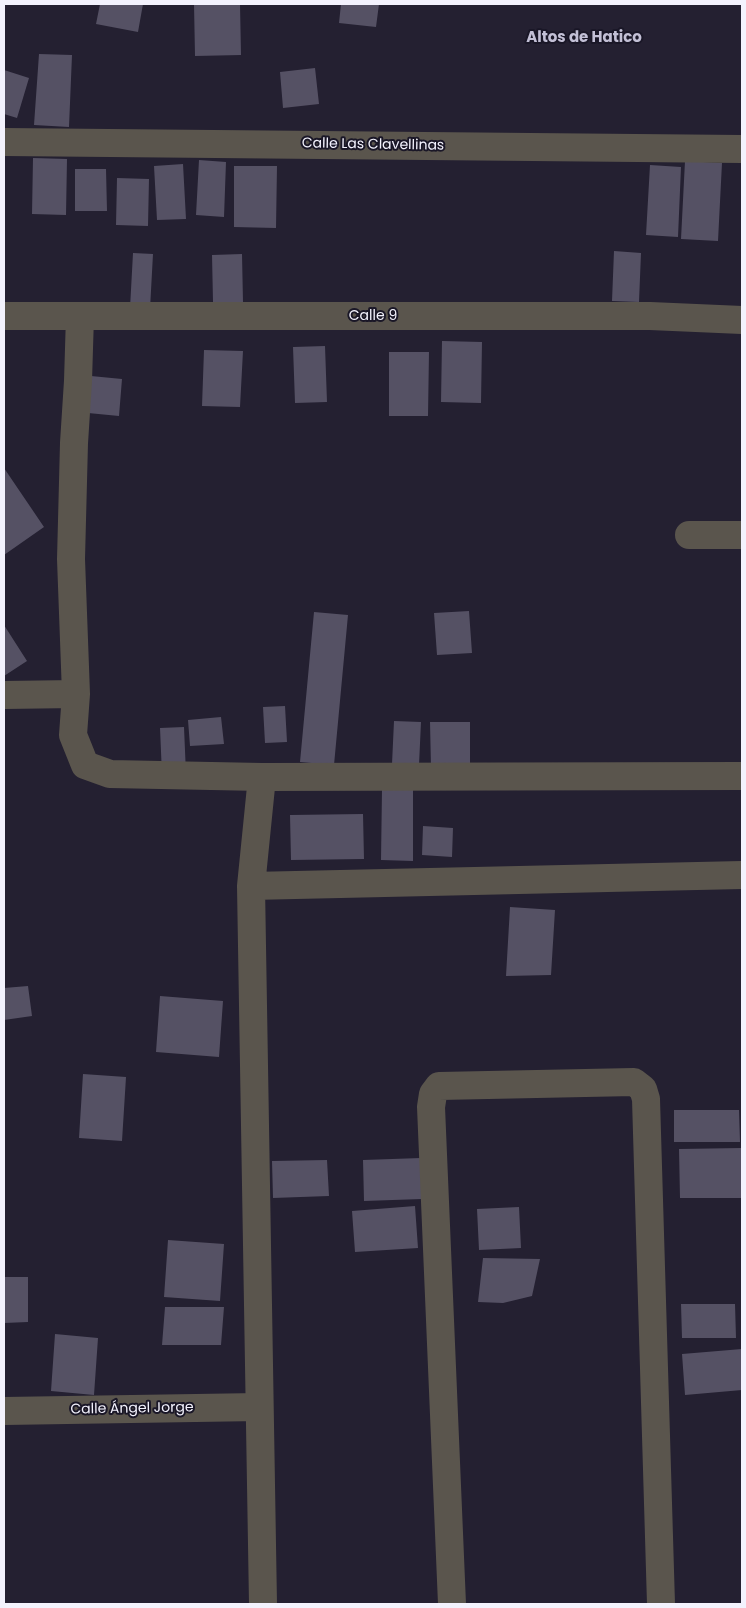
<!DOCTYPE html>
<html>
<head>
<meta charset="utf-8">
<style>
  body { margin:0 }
  #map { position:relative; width:746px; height:1608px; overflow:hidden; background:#242031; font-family:Poppins,sans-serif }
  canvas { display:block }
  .frame { position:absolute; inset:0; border:5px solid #f3f2fd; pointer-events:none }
</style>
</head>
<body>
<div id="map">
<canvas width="746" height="1608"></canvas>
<div class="frame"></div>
</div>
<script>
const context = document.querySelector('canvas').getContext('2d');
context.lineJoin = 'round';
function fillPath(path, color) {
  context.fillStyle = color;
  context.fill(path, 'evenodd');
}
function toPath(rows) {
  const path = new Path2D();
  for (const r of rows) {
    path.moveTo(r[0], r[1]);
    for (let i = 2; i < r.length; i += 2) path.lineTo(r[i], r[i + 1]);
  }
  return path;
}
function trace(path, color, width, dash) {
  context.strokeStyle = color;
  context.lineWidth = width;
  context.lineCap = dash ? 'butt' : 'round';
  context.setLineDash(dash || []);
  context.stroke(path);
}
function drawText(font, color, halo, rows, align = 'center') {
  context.font = font + ' Poppins,sans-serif';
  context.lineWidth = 4;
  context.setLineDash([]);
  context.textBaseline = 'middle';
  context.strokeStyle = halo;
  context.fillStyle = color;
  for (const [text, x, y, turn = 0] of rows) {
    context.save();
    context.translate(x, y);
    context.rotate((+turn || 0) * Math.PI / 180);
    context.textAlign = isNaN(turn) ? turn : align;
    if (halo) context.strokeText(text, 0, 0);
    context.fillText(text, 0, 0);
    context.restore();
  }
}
const building = toPath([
  [100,4,143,4,138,32,96,24],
  [194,4,240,4,241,55,195,56],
  [341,4,379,4,376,27,339,23],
  [39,54,72,55,69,127,34,125],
  [315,68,319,104,283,108,280,72],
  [4,70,29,78,17,118,4,114],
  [33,158,67,159,66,215,32,214],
  [199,160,226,162,224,217,196,215],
  [685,161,722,163,718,241,681,239],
  [183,164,186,219,157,220,154,166],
  [650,165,681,167,678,237,646,235],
  [234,166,277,166,276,228,234,227],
  [75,169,106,169,107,211,75,211],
  [117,178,149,179,148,226,116,225],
  [614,251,641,253,639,302,612,301],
  [133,253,153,254,150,309,130,308],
  [242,254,243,302,213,302,212,255],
  [442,341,482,342,481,403,441,402],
  [325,346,327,402,295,403,293,347],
  [204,350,243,351,240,407,202,406],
  [389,352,429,352,428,416,389,416],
  [91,376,122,379,119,416,88,413],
  [4,468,44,527,4,555],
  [469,611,472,653,437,655,434,613],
  [314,612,348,615,334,765,300,762],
  [4,625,27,661,4,676],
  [285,706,287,742,265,743,263,707],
  [221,717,224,744,190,746,188,720],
  [394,721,421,722,419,765,392,764],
  [430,722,470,722,470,768,431,768],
  [184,727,186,774,162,775,160,728],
  [382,789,413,790,413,861,381,860],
  [363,814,364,859,291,860,290,815],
  [423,826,453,828,452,857,422,855],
  [510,907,555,910,551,975,506,976],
  [28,986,32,1016,4,1020,4,988],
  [160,996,223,1001,219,1057,156,1052],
  [83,1074,126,1077,122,1141,79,1138],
  [674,1110,739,1110,740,1142,674,1142],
  [741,1148,742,1198,680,1198,679,1149],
  [421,1158,422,1199,364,1201,363,1160],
  [327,1160,329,1196,273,1198,272,1161],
  [415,1206,418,1248,355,1252,352,1211],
  [519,1207,521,1248,479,1250,477,1209],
  [168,1240,224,1244,220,1301,164,1297],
  [483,1258,540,1259,532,1296,503,1303,478,1302],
  [4,1277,28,1277,28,1322,4,1323],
  [681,1304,735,1304,736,1338,682,1338],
  [165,1307,224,1307,221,1345,162,1345],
  [55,1334,98,1338,94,1395,51,1391],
  [742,1349,742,1390,685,1395,682,1354]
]);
const minor = toPath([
  [4,142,742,149],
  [4,316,650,316,742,320],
  [80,316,78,381,74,443,71,559,76,694,73,735,85,765,110,774,262,777,742,776],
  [689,535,742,535],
  [4,695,76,694],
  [262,777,251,886,263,1604],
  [251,886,742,875],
  [4,1411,259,1407],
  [452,1604,431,1107,433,1094,439,1086,634,1082,643,1089,646,1099,661,1604]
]);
const streetNames = [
  ["Calle Las Clavellinas",373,145,1],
  ["Calle 9",373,316],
  ["Calle Ángel Jorge",132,1409,-1]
];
const neighbourhoodNames = [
  ["Altos de Hatico",584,38]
];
fillPath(building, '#555164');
trace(minor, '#5a554d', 28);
drawText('14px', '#f3f2fd', '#1a1727', streetNames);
drawText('bold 15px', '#c3c0d6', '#1a1727', neighbourhoodNames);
</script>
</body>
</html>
